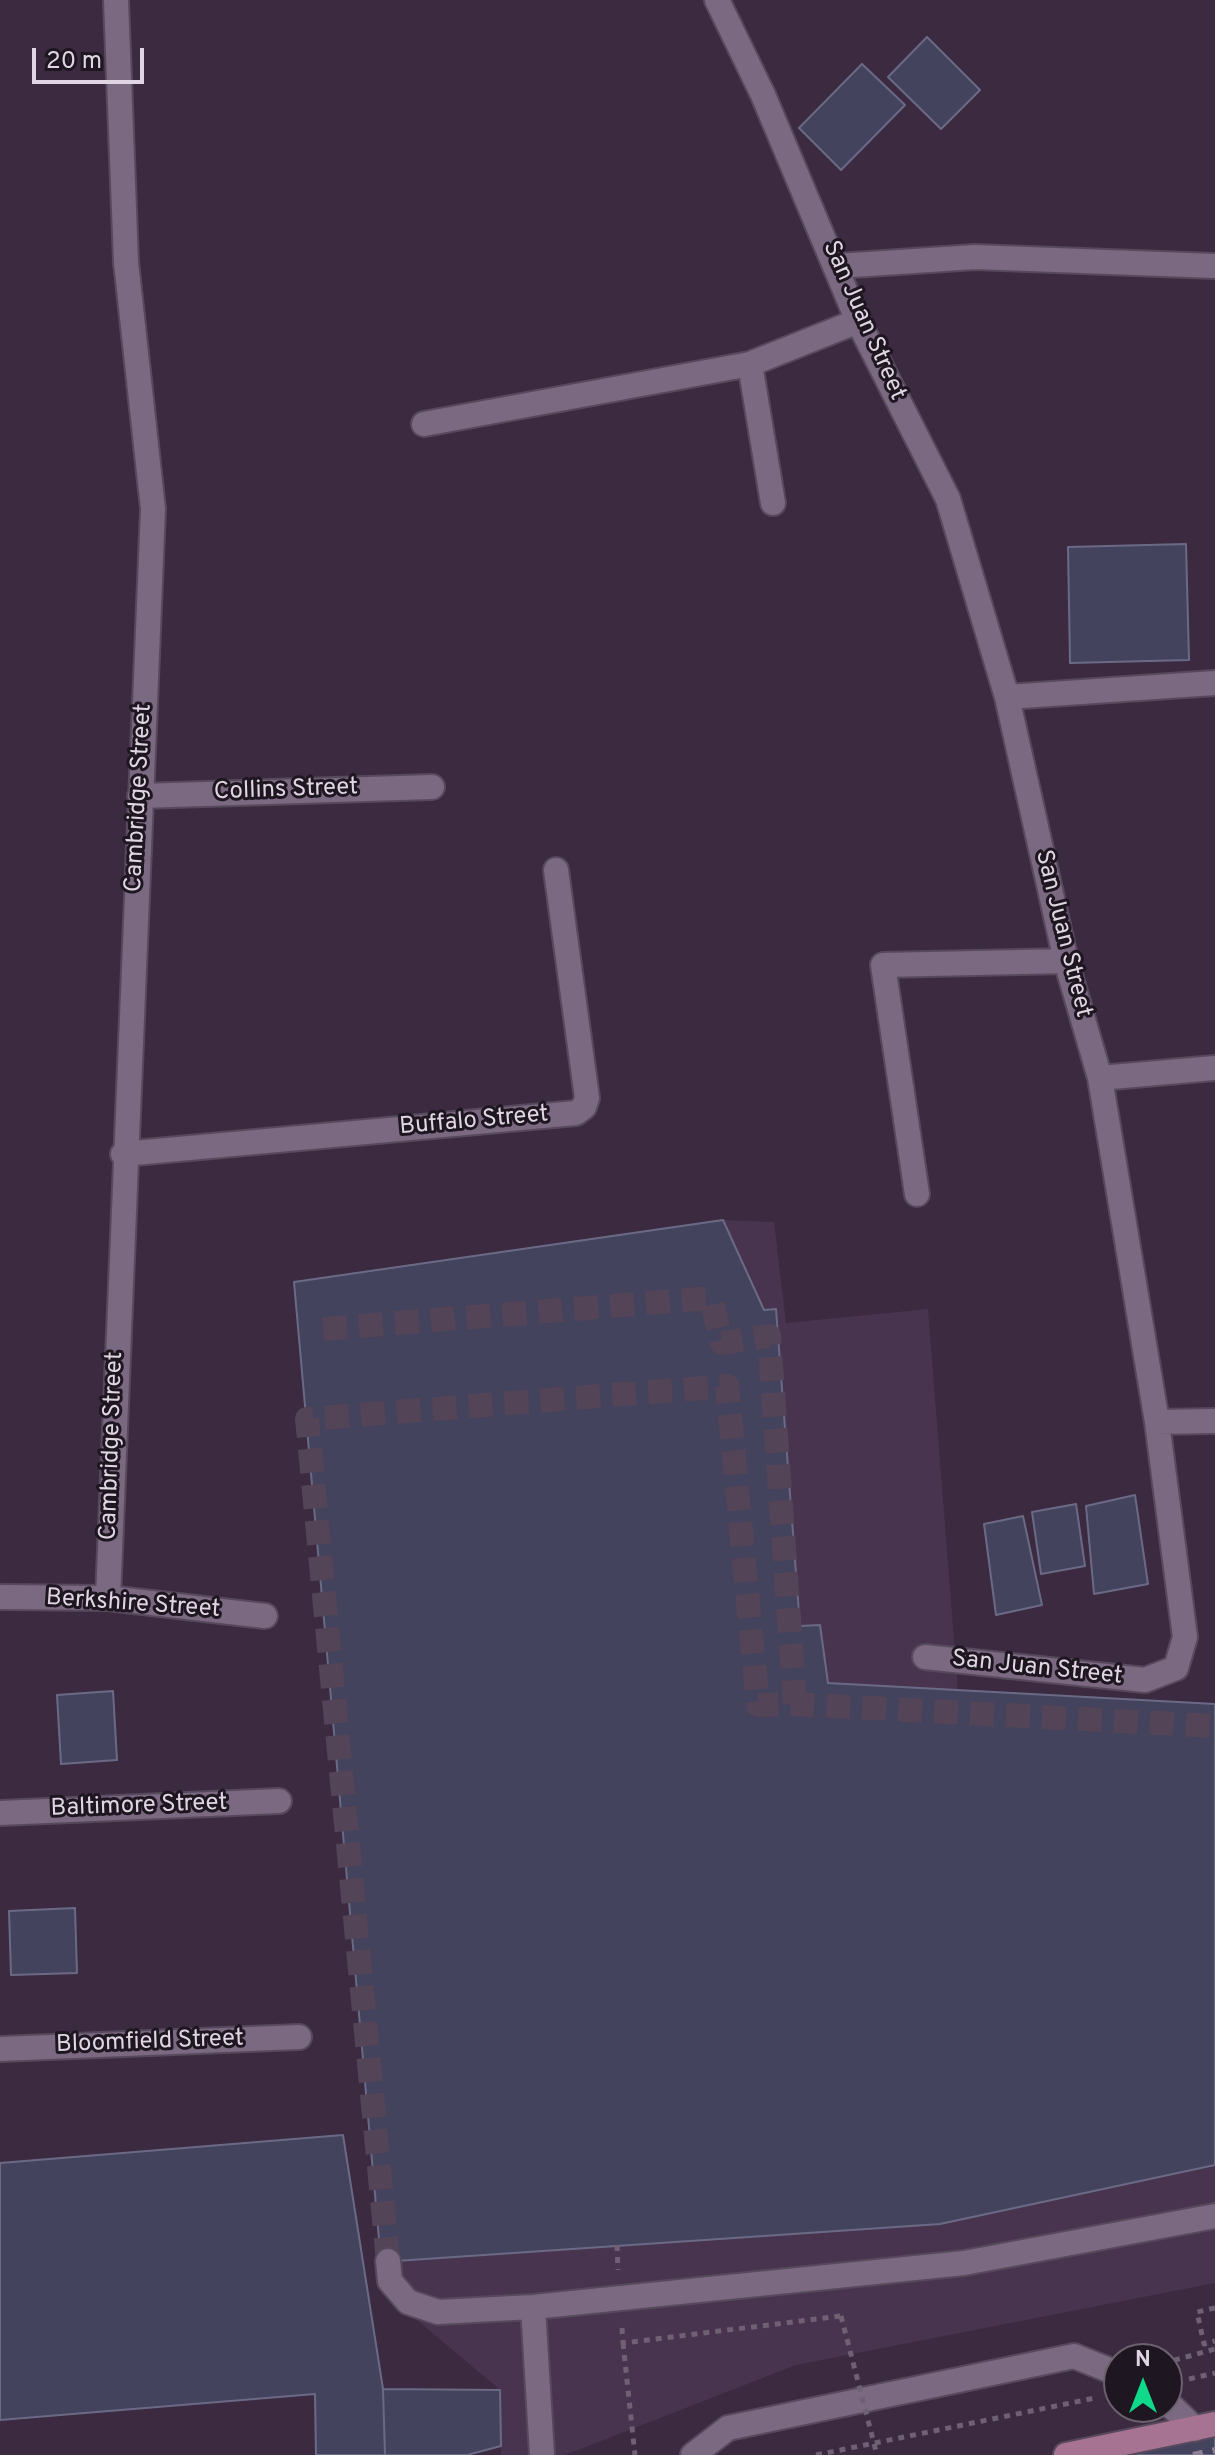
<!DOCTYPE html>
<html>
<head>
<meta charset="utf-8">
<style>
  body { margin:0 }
  #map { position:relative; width:1215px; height:2455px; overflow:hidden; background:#3b2a40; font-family:Overpass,sans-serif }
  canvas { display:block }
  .north { position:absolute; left:1103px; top:2343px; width:80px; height:80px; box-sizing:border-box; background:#1e1620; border:2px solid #6b626e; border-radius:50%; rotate:0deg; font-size:22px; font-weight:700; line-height:32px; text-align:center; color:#dfd5e3 }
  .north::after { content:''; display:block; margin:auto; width:28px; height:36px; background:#0fd98a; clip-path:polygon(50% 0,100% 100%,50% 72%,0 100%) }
  .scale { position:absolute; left:32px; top:48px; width:112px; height:36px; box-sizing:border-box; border:4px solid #dfd5e3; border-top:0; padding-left:10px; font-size:24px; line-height:28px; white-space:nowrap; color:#dfd5e3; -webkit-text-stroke:6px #1e1620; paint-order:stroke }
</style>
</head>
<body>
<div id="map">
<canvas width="1215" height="2455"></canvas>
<div class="north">N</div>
<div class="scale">20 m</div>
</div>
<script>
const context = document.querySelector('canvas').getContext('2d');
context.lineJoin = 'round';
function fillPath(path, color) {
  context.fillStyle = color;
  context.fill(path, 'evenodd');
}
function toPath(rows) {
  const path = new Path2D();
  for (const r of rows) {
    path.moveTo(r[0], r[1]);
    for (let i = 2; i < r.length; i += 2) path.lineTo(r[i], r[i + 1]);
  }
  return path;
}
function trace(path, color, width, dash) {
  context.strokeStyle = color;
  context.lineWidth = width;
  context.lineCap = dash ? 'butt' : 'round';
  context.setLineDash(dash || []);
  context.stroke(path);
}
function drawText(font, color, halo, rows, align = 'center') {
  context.font = font + ' Overpass,sans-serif';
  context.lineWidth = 6;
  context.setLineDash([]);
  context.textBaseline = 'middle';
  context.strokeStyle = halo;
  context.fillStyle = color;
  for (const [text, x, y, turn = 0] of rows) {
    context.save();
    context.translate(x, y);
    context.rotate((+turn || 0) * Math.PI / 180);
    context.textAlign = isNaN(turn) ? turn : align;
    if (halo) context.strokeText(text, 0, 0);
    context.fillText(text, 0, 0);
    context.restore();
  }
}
const built = toPath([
  [723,1220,774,1222,786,1323,928,1309,958,1690,1215,1704,1215,2283,796,2365,565,2455,501,2455,500,2390,384,2292,294,1282]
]);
const building = toPath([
  [927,37,980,90,941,129,888,77,927,37],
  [862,64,905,105,841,170,799,128,862,64],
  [1186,544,1189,660,1070,663,1068,547,1186,544],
  [723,1220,764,1310,776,1309,800,1626,820,1625,828,1683,1215,1704,1215,2165,940,2224,381,2262,294,1282,723,1220],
  [1135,1495,1148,1584,1094,1594,1086,1506,1135,1495],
  [1076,1504,1085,1566,1041,1574,1032,1512,1076,1504],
  [1023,1516,1042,1605,996,1615,984,1524,1023,1516],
  [113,1691,117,1760,61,1764,57,1695,113,1691],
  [75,1908,77,1973,11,1975,9,1911,75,1908],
  [343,2135,383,2389,385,2455,316,2455,315,2394,0,2420,0,2163,343,2135],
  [383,2389,500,2390,501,2446,467,2455,385,2455,383,2389],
  [1215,2411,1215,2455,1066,2455,1064,2445,1215,2411]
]);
const minorTunnel = toPath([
  [323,1329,711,1298,722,1343,769,1336,795,1704],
  [388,2261,307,1419,727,1386,758,1705,795,1704,1215,1726]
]);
const path = toPath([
  [617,2245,618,2270],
  [1215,2308,1197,2312,1204,2344,1215,2341],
  [622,2328,623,2343,841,2316],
  [623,2343,635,2455],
  [1176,2373,1175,2360,1215,2349],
  [1189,2379,1215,2373],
  [816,2455,1095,2398]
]);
const minor = toPath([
  [717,0,763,95,858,321,948,499,1007,697,1066,961,1100,1078,1157,1422,1185,1637,1176,1668,1145,1680,925,1657],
  [838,266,975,257,1215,266],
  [750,364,773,503],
  [424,424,750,364,858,321],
  [1007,697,1215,683],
  [140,796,432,787],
  [1100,1078,1215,1068],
  [123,1154,576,1113,584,1107,587,1098,556,870],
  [917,1194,883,965,1066,961],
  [1157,1422,1215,1421],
  [0,1597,108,1598,265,1616],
  [108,1598,153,509,126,262,116,0],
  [0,1813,279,1801],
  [0,2049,299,2037],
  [388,2261,390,2281,408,2302,438,2312,533,2307,964,2263,1215,2216],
  [533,2307,542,2455],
  [1167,2402,1195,2429],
  [693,2455,728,2428,1074,2356,1119,2374]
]);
const major = toPath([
  [1066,2455,1215,2424]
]);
const rail = toPath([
  [1193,2455,1215,2450]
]);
const pathBridge = toPath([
  [841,2316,877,2455]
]);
const streetNames = [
  ["San Juan Street",863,321,66],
  ["Collins Street",286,791,-2],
  ["Cambridge Street",140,798,-87],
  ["San Juan Street",1062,934,76],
  ["Buffalo Street",474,1122,-5],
  ["Cambridge Street",113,1446,-88],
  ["Berkshire Street",133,1605,4],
  ["San Juan Street",1037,1669,6],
  ["Baltimore Street",139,1807,-2],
  ["Bloomfield Street",150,2043,-2]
];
fillPath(built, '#48344f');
fillPath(building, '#44435d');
trace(building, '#6b6a86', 2);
trace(minorTunnel, '#544458', 24, [24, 12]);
trace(minor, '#57495c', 28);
trace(major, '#57495c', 28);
trace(path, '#6f6074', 5, [6, 6]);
trace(minor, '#7b6881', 24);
trace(major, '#a77393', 24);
trace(rail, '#8f8193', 6, [10, 10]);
trace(pathBridge, '#6f6074', 5, [6, 6]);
drawText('24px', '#dfd5e3', '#1e1620', streetNames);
</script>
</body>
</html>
